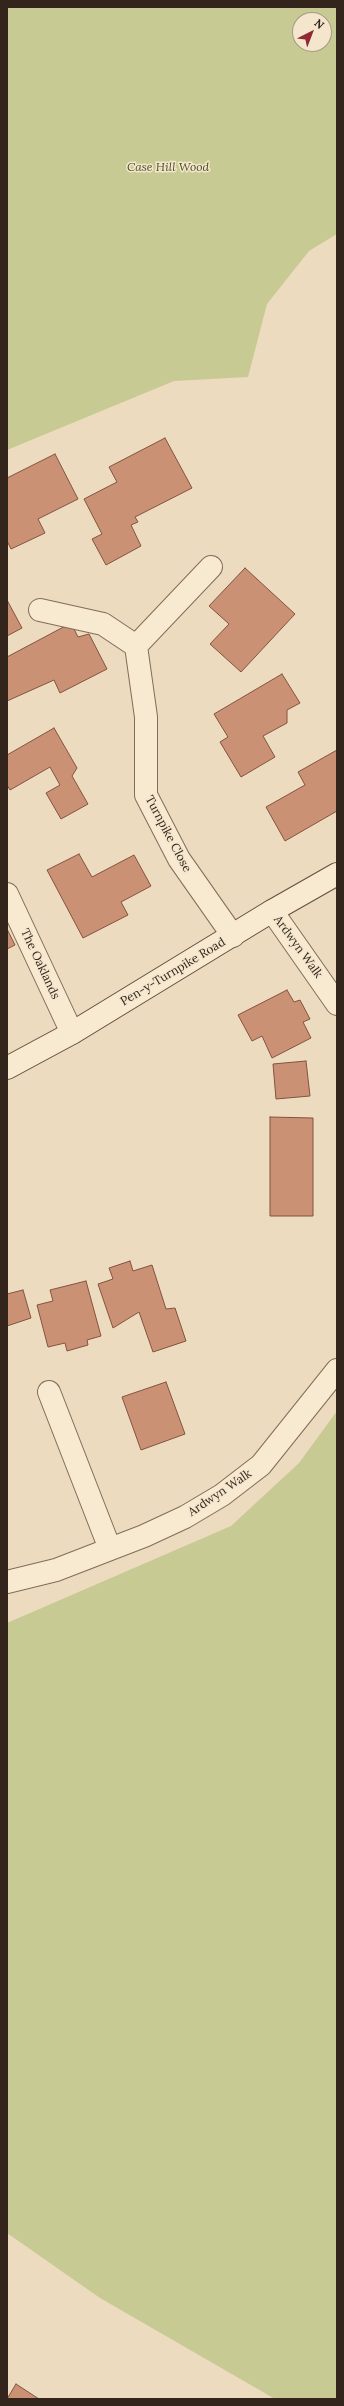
<!DOCTYPE html>
<html>
<head>
<meta charset="utf-8">
<style>
  body { margin:0 }
  #map { position:relative; width:344px; height:2406px; overflow:hidden; background:#ecdbbe; font-family:Lora,serif }
  canvas { display:block }
  .frame { position:absolute; inset:0; border:8px solid #34251c; pointer-events:none }
  .north { position:absolute; left:292px; top:12px; width:40px; height:40px; box-sizing:border-box; background:#f4e6cd; border:1px solid #a79986; border-radius:50%; rotate:42deg; font-size:11px; font-weight:700; line-height:16px; text-align:center; color:#34251c }
  .north::after { content:''; display:block; margin:auto; width:14px; height:18px; background:#922932; clip-path:polygon(50% 0,100% 100%,50% 72%,0 100%) }
</style>
</head>
<body>
<div id="map">
<canvas width="344" height="2406"></canvas>
<div class="frame"></div>
<div class="north">N</div>
</div>
<script>
const context = document.querySelector('canvas').getContext('2d');
context.lineJoin = 'round';
function fillPath(path, color) {
  context.fillStyle = color;
  context.fill(path, 'evenodd');
}
function toPath(rows) {
  const path = new Path2D();
  for (const r of rows) {
    path.moveTo(r[0], r[1]);
    for (let i = 2; i < r.length; i += 2) path.lineTo(r[i], r[i + 1]);
  }
  return path;
}
function trace(path, color, width, dash) {
  context.strokeStyle = color;
  context.lineWidth = width;
  context.lineCap = dash ? 'butt' : 'round';
  context.setLineDash(dash || []);
  context.stroke(path);
}
function drawText(font, color, halo, rows, align = 'center') {
  context.font = font + ' Lora,serif';
  context.lineWidth = 3;
  context.setLineDash([]);
  context.textBaseline = 'middle';
  context.strokeStyle = halo;
  context.fillStyle = color;
  for (const [text, x, y, turn = 0] of rows) {
    context.save();
    context.translate(x, y);
    context.rotate((+turn || 0) * Math.PI / 180);
    context.textAlign = isNaN(turn) ? turn : align;
    if (halo) context.strokeText(text, 0, 0);
    context.fillText(text, 0, 0);
    context.restore();
  }
}
const green = toPath([
  [7,7,337,7,337,234,309,251,267,304,248,377,174,381,7,450],
  [300,20,324,20,324,44,300,44],
  [337,1411,337,2399,275,2399,100,2298,7,2233,7,1623,231,1526,299,1463]
]);
const building = toPath([
  [165,438,192,488,135,517,138,522,131,525,141,546,106,565,92,539,102,534,84,499,117,482,109,467,165,438],
  [55,454,78,499,38,519,45,533,11,549,7,541,7,478,55,454],
  [245,568,295,614,241,672,210,644,229,624,209,606,245,568],
  [7,600,22,628,7,636,7,600],
  [71,623,78,637,89,634,107,669,60,693,54,680,7,701,7,657,71,623],
  [282,674,300,703,287,710,287,723,263,736,275,757,241,777,220,742,228,737,214,714,282,674],
  [54,728,77,768,72,776,88,804,61,819,46,793,60,785,50,767,10,790,7,785,7,755,54,728],
  [337,750,337,811,285,841,266,807,305,785,298,772,337,750],
  [79,854,92,877,134,855,151,886,121,902,128,915,83,938,47,870,79,854],
  [7,929,15,945,7,949,7,929],
  [287,990,294,1002,300,1000,310,1019,303,1022,311,1038,272,1058,262,1036,252,1041,238,1015,287,990],
  [306,1061,310,1096,276,1099,273,1064,306,1061],
  [270,1117,313,1118,313,1216,270,1216,270,1117],
  [130,1261,133,1271,152,1265,166,1309,175,1308,186,1341,153,1352,139,1312,113,1328,98,1284,113,1279,109,1268,130,1261],
  [86,1281,101,1336,87,1340,88,1345,67,1351,65,1343,48,1347,37,1305,53,1301,50,1290,86,1281],
  [23,1290,31,1318,7,1326,7,1294,23,1290],
  [166,1382,185,1434,141,1450,122,1397,166,1382],
  [16,2384,39,2399,7,2399,16,2384]
]);
const street = toPath([
  [211,567,136,646,146,717,146,795,179,859,233,936],
  [40,610,103,624,136,646],
  [7,894,72,1033],
  [272,911,337,1004],
  [49,1392,110,1549],
  [7,1582,56,1570,144,1536,185,1517,222,1495,261,1465,337,1370]
]);
const secondary = toPath([
  [7,1068,72,1033,272,911,337,874]
]);
const parkNames = [
  ["Case Hill Wood",168,168]
];
const streetNames = [
  ["Turnpike Close",168,834,62],
  ["Ardwyn Walk",298,947,54],
  ["The Oaklands",40,964,65],
  ["Pen-y-Turnpike Road",173,972,-31],
  ["Ardwyn Walk",220,1493,-34]
];
fillPath(green, '#c8ca93');
fillPath(building, '#ca9175');
trace(building, '#83533e', 1);
trace(street, '#846c57', 24);
trace(secondary, '#664d3b', 24);
trace(street, '#f8e9d1', 22);
trace(secondary, '#f8e9d1', 22);
drawText('italic 12px', '#485023', '#f4e6cd', parkNames);
drawText('12px', '#34251c', '#f4e6cd', streetNames);
</script>
</body>
</html>
